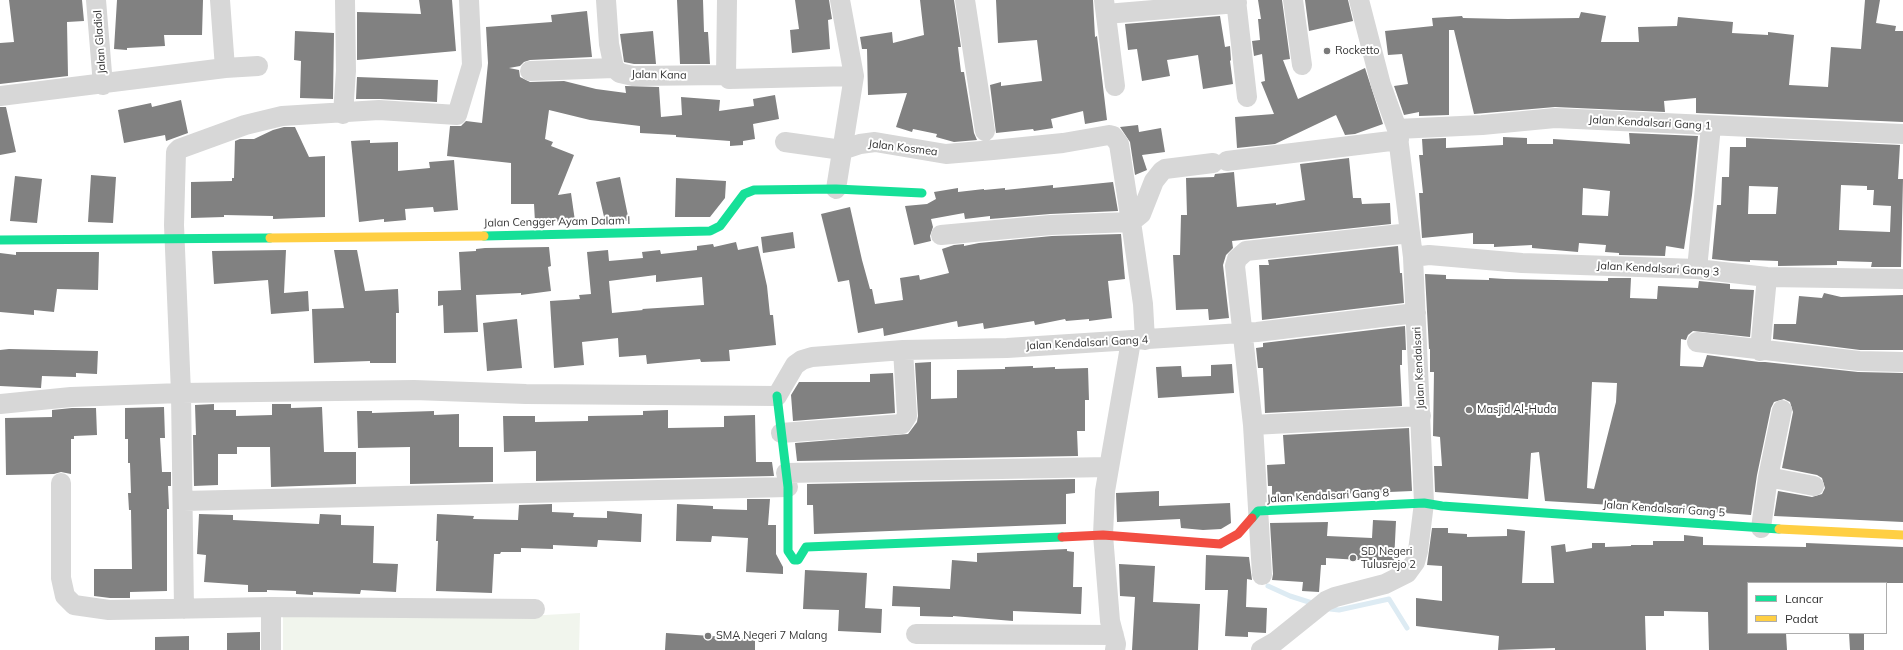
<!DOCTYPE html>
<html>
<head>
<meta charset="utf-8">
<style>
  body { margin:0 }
  #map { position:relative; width:1903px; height:650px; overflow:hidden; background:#fff; font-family:Mulish,sans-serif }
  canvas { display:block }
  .legend { position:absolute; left:1747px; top:582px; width:140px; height:52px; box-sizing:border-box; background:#fff; border:1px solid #adadad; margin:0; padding:5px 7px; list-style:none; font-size:12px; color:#333 }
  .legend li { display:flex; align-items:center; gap:8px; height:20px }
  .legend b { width:20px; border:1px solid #adadad }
</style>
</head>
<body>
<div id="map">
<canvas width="1903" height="650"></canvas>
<ul class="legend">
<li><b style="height:5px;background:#16e098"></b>Lancar</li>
<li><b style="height:5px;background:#ffcf43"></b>Padat</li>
</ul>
</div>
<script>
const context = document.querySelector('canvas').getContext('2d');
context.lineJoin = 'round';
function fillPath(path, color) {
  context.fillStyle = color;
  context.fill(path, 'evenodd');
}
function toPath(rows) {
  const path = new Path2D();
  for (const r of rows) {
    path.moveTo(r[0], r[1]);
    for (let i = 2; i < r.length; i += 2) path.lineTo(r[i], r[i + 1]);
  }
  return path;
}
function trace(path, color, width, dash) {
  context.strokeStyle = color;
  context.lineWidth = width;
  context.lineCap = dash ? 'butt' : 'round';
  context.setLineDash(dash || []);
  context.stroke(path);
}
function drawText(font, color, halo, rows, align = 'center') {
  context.font = font + ' Mulish,sans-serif';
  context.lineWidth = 4;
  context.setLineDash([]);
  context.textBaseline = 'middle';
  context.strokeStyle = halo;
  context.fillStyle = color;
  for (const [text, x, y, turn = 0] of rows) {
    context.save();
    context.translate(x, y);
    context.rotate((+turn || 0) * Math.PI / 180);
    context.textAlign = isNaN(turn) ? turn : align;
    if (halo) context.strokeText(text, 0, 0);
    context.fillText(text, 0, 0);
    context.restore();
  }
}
const green = toPath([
  [283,611,510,617,580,613,579,650,283,650]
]);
const stream = toPath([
  [1268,586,1290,596,1312,603],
  [1330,609,1339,610,1389,599,1407,628]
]);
const building = toPath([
  [9,0,82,0,84,21,67,22,68,76,0,84,0,43,14,42],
  [117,0,203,0,202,35,164,35,165,46,127,48,127,50,114,49],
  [419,0,452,0,456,51,357,60,357,12,421,14],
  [677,0,703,0,704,32,708,32,710,64,680,64],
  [795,0,829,0,832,19,828,20,830,49,792,53,790,30,799,29],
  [920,0,954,0,961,47,958,47,961,72,964,72,974,133,977,140,954,142,936,137,937,134,913,129,912,132,896,127,907,93,868,95,867,49,862,49,860,37,892,32,893,43,924,35],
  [996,0,1093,0,1095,37,1097,36,1107,120,1085,124,1083,111,1051,119,1053,128,1034,131,1033,129,996,133,990,85,1001,82,1001,86,1042,81,1037,40,998,43],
  [1258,0,1282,0,1290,59,1283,60,1298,99,1365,68,1383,124,1355,134,1345,135,1336,115,1275,144,1237,148,1235,117,1274,114,1261,82,1265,81,1262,54,1254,56,1252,41,1260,40,1258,19,1261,19],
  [1305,0,1348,0,1353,21,1309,31],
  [1865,0,1880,0,1876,23,1896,26,1895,31,1903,31,1903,122,1696,113,1696,98,1664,101,1665,112,1555,107,1474,114,1454,30,1449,30,1449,115,1419,116,1419,112,1404,115,1394,86,1408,84,1402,54,1388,55,1385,31,1433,26,1432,18,1462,16,1463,18,1508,19,1579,18,1581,12,1606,16,1601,42,1639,42,1638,27,1677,26,1678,17,1733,22,1732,33,1768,35,1768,32,1794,35,1789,85,1828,87,1831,47,1861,49],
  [587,11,592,57,530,60,524,62,520,66,509,68,519,70,520,77,530,82,564,81,596,89,626,93,625,86,659,87,661,117,682,115,681,97,720,100,719,111,754,106,753,99,775,95,779,119,753,124,755,139,743,141,743,145,730,146,730,141,676,137,676,135,640,133,640,126,590,120,549,110,545,139,553,142,551,146,574,155,558,195,571,193,575,221,535,222,534,204,511,204,511,163,447,156,450,126,461,126,466,121,482,123,488,63,486,27,552,22,551,15],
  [1220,16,1225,47,1230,46,1231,60,1230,61,1233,84,1203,89,1198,55,1167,60,1170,76,1142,81,1137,49,1128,50,1125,24],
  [295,31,334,33,333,99,300,98,301,61,294,60],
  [653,31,656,64,634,64,624,62,620,34],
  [357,77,438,80,437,102,380,99,356,99],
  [181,100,188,133,166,141,165,135,124,143,118,110,151,103,152,107],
  [0,107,6,107,16,152,0,155],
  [1138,125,1139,132,1161,128,1165,152,1142,155,1147,170,1135,175,1130,142,1120,127],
  [284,127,295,127,309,157,325,156,325,217,273,219,273,216,224,215,224,217,191,218,191,182,232,181,232,178,234,178,235,141,240,139,254,139,273,130],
  [1629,133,1698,136,1692,195,1684,249,1666,246,1665,256,1619,255,1619,253,1605,252,1606,245,1579,243,1578,252,1532,248,1532,245,1494,247,1494,244,1473,244,1473,233,1422,238,1419,193,1423,193,1419,155,1423,155,1422,139,1446,138,1446,148,1503,145,1503,137,1527,138,1527,144,1553,144,1553,139,1630,144],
  [1583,188,1610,191,1608,216,1582,215],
  [1746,138,1900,145,1898,179,1903,179,1901,267,1871,267,1872,262,1837,261,1837,265,1778,266,1778,261,1750,260,1750,262,1731,261,1712,259,1717,205,1721,205,1722,177,1729,177,1730,147,1746,147],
  [1841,185,1867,186,1867,190,1874,190,1873,205,1891,206,1890,232,1839,230],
  [1749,186,1778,187,1776,214,1748,214],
  [370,140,370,143,398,142,398,171,430,168,429,162,454,160,458,210,434,212,433,207,405,209,406,220,384,222,384,219,359,222,351,141],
  [1349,158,1353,198,1361,198,1362,204,1390,203,1391,224,1232,241,1233,248,1226,255,1223,265,1229,318,1209,320,1208,309,1176,310,1173,255,1180,255,1181,215,1187,215,1186,178,1214,177,1215,174,1234,172,1237,207,1276,203,1276,205,1305,200,1300,164],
  [91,175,116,177,113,223,88,222],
  [15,176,42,179,37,223,10,221],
  [620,177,629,221,605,221,596,182],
  [676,178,726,181,725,198,710,217,675,217],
  [1113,182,1118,211,1050,214,990,219,990,216,965,219,964,213,931,219,933,227,930,236,931,241,914,245,905,206,927,204,936,199,934,192,958,188,958,192,984,189,984,190,1005,188,1005,190,1053,185,1053,188],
  [850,207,862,260,870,289,872,289,875,304,903,300,900,278,919,275,920,280,949,273,942,249,954,245,964,244,964,246,979,243,1052,236,1121,234,1125,279,1108,281,1112,318,1089,321,1089,319,1066,321,1065,319,1035,325,1034,321,984,329,983,323,958,327,957,321,884,336,883,328,858,333,849,280,838,282,821,214],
  [793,232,795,248,763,253,761,237],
  [736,242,738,250,758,246,767,286,770,315,773,315,776,345,729,350,730,361,701,362,700,359,647,364,646,355,619,357,618,338,582,342,584,365,554,368,550,301,580,299,579,295,591,294,587,252,608,250,609,261,643,258,642,252,660,250,661,254,697,250,697,246,713,244,714,247],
  [656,275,656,282,702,277,704,305,642,309,643,310,612,313,609,281],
  [1398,246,1400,273,1402,273,1404,303,1262,320,1259,265,1269,265,1268,260],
  [549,247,551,266,548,267,551,291,521,295,521,293,476,295,478,332,444,333,443,305,438,306,438,291,461,290,459,252,476,251,476,249,485,248],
  [286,250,284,293,308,291,309,311,271,314,268,280,214,284,212,251],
  [334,250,357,250,365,291,398,289,399,313,396,313,396,363,370,363,370,361,314,363,312,309,344,308],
  [16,252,99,252,98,290,57,289,54,312,34,310,34,315,0,312,0,253,16,255],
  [1425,274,1446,275,1446,279,1489,280,1489,278,1505,279,1608,281,1608,278,1631,278,1630,298,1657,299,1658,286,1698,288,1699,281,1730,284,1730,289,1754,290,1750,337,1693,331,1688,335,1686,340,1681,339,1680,366,1703,367,1707,355,1759,362,1765,362,1858,372,1903,373,1903,522,1774,516,1778,491,1812,497,1822,494,1825,488,1822,478,1817,475,1782,468,1793,412,1790,402,1784,399,1774,402,1771,408,1757,475,1751,515,1655,508,1629,503,1629,506,1545,501,1539,452,1531,453,1528,499,1435,492,1434,466,1442,466,1440,437,1433,436,1434,372,1430,372,1430,349,1429,349],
  [1592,382,1617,383,1616,402,1594,489,1587,488],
  [1824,293,1841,297,1903,295,1903,350,1860,350,1773,339,1774,324,1796,324,1799,296,1822,298],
  [517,319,522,368,487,371,483,323],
  [1405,326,1406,350,1402,350,1402,365,1400,365,1402,406,1265,413,1263,368,1258,368,1256,348,1263,347,1263,343],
  [9,349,98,351,97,374,76,373,76,377,42,376,41,388,0,386,0,350],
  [931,362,931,399,957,398,957,370,1005,369,1005,367,1033,366,1033,368,1055,367,1055,369,1088,368,1089,400,1085,400,1085,431,1077,431,1078,456,797,461,795,443,908,434,917,422,918,416,915,363],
  [1232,364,1234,393,1158,398,1156,367,1181,366,1182,377,1211,376,1211,365],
  [893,373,895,413,793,421,791,395,799,382,870,382,870,374],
  [214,404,214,410,236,410,236,416,272,415,272,404,291,404,291,408,322,407,324,452,356,452,356,484,271,487,270,447,237,447,237,454,218,454,218,485,194,486,193,435,196,435,195,405],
  [164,407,165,438,160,438,162,472,171,472,171,486,168,486,169,509,167,509,167,591,130,592,130,598,110,598,94,596,94,569,132,569,131,510,129,510,128,493,131,493,130,463,128,463,128,439,125,439,125,408],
  [72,408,96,408,97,435,74,436,74,439,71,439,71,474,61,472,54,474,6,475,5,418,52,417,52,410],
  [668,410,668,428,724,427,724,416,755,415,756,462,772,462,774,476,536,481,536,451,504,452,503,416,535,416,535,422,588,421,588,416,643,415,643,411],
  [357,411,372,411,372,413,434,411,434,415,459,414,459,447,493,447,493,482,410,484,410,447,358,448],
  [1409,428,1412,491,1344,494,1344,492,1305,494,1305,496,1272,498,1272,486,1268,486,1267,465,1285,464,1283,435],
  [1075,479,1075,493,1066,494,1066,524,814,534,813,505,807,505,807,484],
  [1159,491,1159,506,1230,503,1231,523,1221,529,1203,530,1181,528,1180,519,1117,522,1116,493],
  [747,499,770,499,768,525,776,525,776,554,783,567,783,574,746,572,748,538,712,536,711,542,676,541,677,504,713,506,713,509,747,510],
  [552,504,552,512,574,513,573,517,607,518,607,511,642,514,641,542,598,540,597,547,553,545,553,549,521,548,521,552,501,552,500,554,494,554,492,593,436,591,438,541,436,541,437,514,474,516,473,519,518,520,519,505],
  [199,514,233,515,233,520,319,524,320,514,341,515,341,525,374,526,373,563,398,564,396,592,361,590,360,594,313,592,313,595,296,594,296,591,267,590,267,592,248,592,248,585,204,582,206,555,197,554],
  [1373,520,1396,521,1394,562,1326,558,1326,565,1321,565,1319,592,1302,591,1303,582,1272,580,1273,574,1270,523,1328,522,1327,536,1372,538],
  [1432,528,1448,528,1448,533,1467,534,1467,537,1507,536,1507,529,1525,531,1522,583,1554,583,1551,546,1565,544,1566,552,1592,548,1592,543,1605,543,1605,547,1631,546,1631,545,1653,545,1653,541,1684,541,1684,535,1703,537,1703,545,1806,547,1806,543,1903,547,1903,583,1748,583,1748,633,1786,633,1787,650,1709,650,1708,612,1664,611,1664,616,1645,616,1646,650,1555,650,1555,648,1498,650,1499,636,1416,626,1416,598,1442,601,1442,566,1427,565],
  [1067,549,1067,551,1074,552,1073,587,1082,587,1081,614,1013,611,1013,621,953,616,953,617,920,616,920,607,892,606,893,586,950,589,952,560,977,562,977,553],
  [1206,555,1249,557,1252,580,1247,579,1246,607,1267,608,1266,633,1248,632,1248,637,1225,636,1228,590,1205,590],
  [1119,564,1155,566,1153,602,1200,604,1198,650,1132,650,1135,597,1120,596],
  [805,570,867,573,865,608,882,609,881,633,838,631,839,610,803,609],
  [260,632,260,650,227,650,227,633],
  [666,633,755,639,755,650,665,650],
  [1849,633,1864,633,1864,650,1850,650],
  [189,636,189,650,155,650,155,637]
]);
const street = toPath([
  [96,0,103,85],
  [220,0,225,68],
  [606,0,609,44,614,68,620,73,633,76,726,75],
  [727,0,726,75,729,79,854,76],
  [965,0,985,131],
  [1104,0,1115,86],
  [1236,0,1247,97],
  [1293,0,1302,65],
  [1106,14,1237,3],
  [530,71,614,68],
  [0,96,225,68,258,66],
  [343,114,346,71,345,0],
  [1397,129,1482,125,1555,118,1903,134],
  [785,142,842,150,860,144,875,142,946,154,993,150,1063,143,1109,135,1113,136,1119,144,1131,222,1143,304,1145,340],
  [1227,161,1399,140],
  [836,189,854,76,840,0],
  [941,235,1051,225,1131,222,1141,214,1154,181,1162,171,1165,169,1213,163],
  [1413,257,1429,255,1522,263,1697,269,1767,277,1903,279],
  [1697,269,1711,126],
  [1697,342,1859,361,1903,362],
  [1760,351,1767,277],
  [0,404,71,397,181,393,414,390,526,394,777,396,795,365,802,360,812,357,903,350,1007,348,1257,332,1416,313],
  [1253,425,1421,416],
  [781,433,902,424,907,416,903,350],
  [786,473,1108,467],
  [1768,477,1814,486],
  [61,483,61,578,65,596,74,605,109,610,271,607,535,609],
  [183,501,788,487],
  [1761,528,1768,477,1782,410],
  [1262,575,1253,425,1235,266,1237,259,1246,251,1410,233],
  [184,609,181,393,174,225,176,152,179,149,245,125,282,116,379,110,457,115,472,65,469,0],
  [916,634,1114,635],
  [271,650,271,607],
  [1115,650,1116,644,1110,621,1103,535,1105,491,1131,341],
  [1261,650,1275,642,1326,601,1335,597,1385,584,1407,573,1415,562,1418,551,1424,503,1413,257,1397,129,1381,85,1359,0]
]);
const fast = toPath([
  [484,236,710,231,720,226,744,194,754,190,836,189,922,193],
  [0,240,270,238],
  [777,396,788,487,788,551,794,560,798,560,806,547,1062,537],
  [1252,518,1258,511,1424,503,1442,506,1779,529]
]);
const slow = toPath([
  [270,238,484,236],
  [1779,529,1903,535]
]);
const jam = toPath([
  [1062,537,1103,535,1220,544,1238,534,1252,518]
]);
const markers = [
  [1327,51,4,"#7a7a7a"],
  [1469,410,4,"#7a7a7a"],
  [1353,558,4,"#7a7a7a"],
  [708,636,4,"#7a7a7a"]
];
const streetNames = [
  ["Jalan Gladiol",100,42,-94],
  ["Jalan Kana",659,75,1],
  ["Jalan Kendalsari Gang 1",1650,123,3],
  ["Jalan Kosmea",903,148,7],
  ["Jalan Cengger Ayam Dalam I",557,222,-1],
  ["Jalan Kendalsari Gang 3",1658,269,3],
  ["Jalan Kendalsari Gang 4",1087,343,-3],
  ["Jalan Kendalsari",1419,368,-93],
  ["Jalan Kendalsari Gang 8",1328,496,-3],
  ["Jalan Kendalsari Gang 5",1664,509,4]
];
const poiNames = [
  ["Rocketto",1335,51],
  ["Masjid Al-Huda",1477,410],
  ["SD Negeri",1361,552],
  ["Tulusrejo 2",1361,565],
  ["SMA Negeri 7 Malang",716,636]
];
fillPath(green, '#f1f5ed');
trace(stream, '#ddebf3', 5);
fillPath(building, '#818181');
trace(street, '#d7d7d7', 20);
trace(fast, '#16e098', 9);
trace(slow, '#ffcf43', 9);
trace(jam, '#f24e42', 9);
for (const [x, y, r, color] of markers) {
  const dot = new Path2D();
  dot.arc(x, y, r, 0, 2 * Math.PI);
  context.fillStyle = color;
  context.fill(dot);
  trace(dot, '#fff', 1.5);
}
drawText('11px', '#333', '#fff', streetNames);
drawText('11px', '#333', '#fff', poiNames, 'left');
</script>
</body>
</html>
